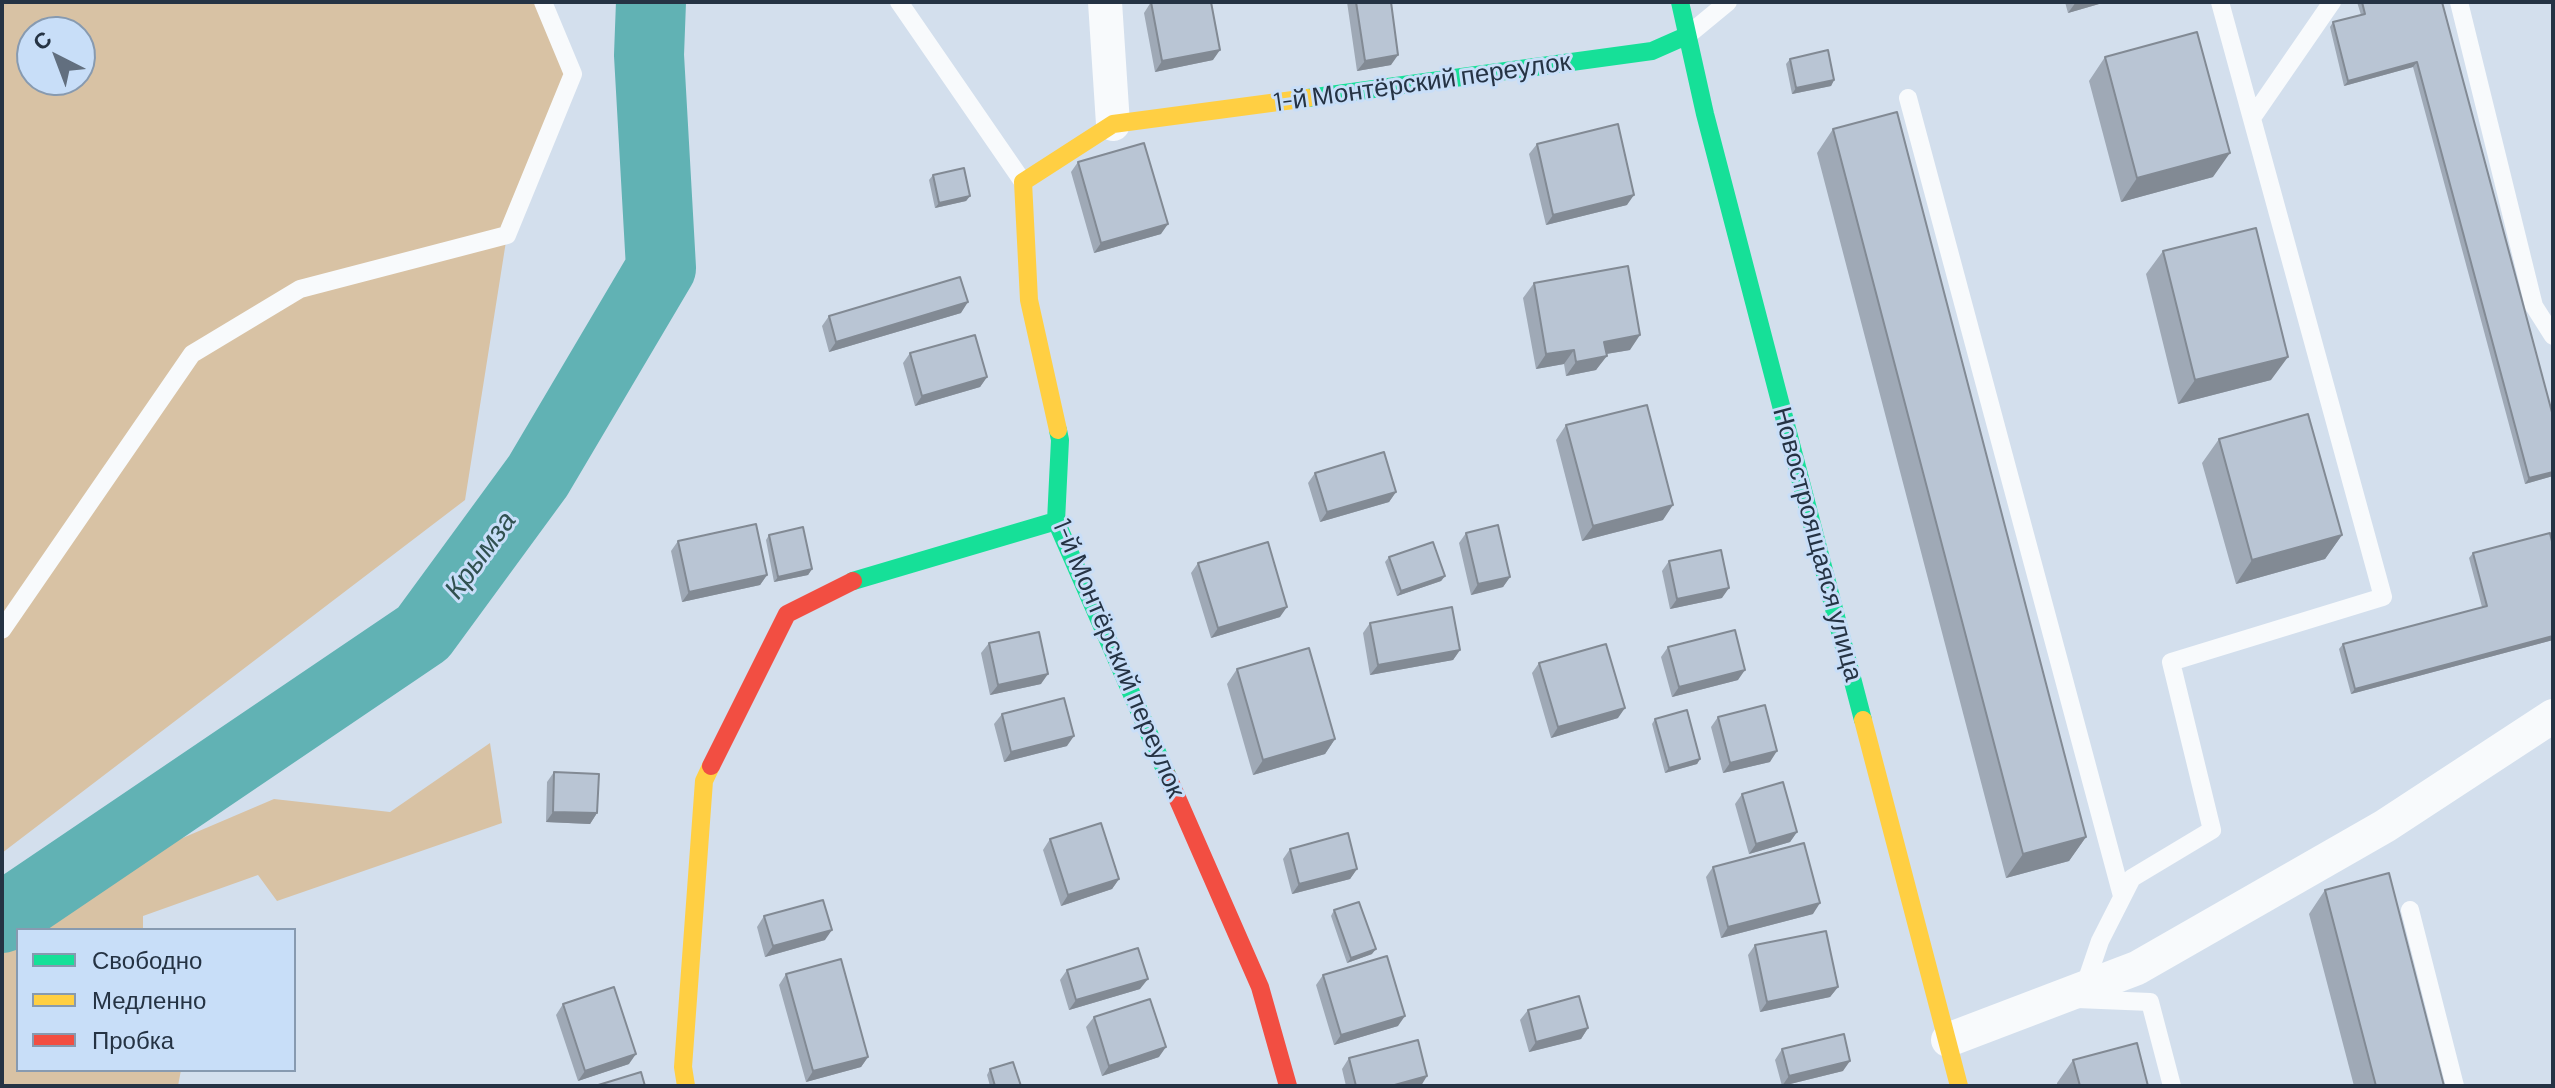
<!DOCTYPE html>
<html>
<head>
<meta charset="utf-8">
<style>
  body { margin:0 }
  #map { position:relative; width:2555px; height:1088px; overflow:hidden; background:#d3dfed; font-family:Barlow,sans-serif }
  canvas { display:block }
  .frame { position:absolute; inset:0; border:4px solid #253344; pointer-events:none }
  .legend { position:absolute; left:16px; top:928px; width:280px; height:144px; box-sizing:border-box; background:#c8def8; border:2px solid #879ab0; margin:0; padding:10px 14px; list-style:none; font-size:24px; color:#253344 }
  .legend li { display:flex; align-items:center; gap:16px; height:40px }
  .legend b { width:40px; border:2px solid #879ab0 }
  .north { position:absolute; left:16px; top:16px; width:80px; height:80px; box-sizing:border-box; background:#c8def8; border:2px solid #879ab0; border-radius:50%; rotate:318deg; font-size:22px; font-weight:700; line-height:32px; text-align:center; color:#253344 }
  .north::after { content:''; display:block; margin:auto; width:28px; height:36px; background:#626f7f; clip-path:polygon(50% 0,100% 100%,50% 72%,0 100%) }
</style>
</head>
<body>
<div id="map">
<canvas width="2555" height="1088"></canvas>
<div class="frame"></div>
<ul class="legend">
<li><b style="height:10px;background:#16e098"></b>Свободно</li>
<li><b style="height:10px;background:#ffcf43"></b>Медленно</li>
<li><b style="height:10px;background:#f24e42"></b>Пробка</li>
</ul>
<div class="north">С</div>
</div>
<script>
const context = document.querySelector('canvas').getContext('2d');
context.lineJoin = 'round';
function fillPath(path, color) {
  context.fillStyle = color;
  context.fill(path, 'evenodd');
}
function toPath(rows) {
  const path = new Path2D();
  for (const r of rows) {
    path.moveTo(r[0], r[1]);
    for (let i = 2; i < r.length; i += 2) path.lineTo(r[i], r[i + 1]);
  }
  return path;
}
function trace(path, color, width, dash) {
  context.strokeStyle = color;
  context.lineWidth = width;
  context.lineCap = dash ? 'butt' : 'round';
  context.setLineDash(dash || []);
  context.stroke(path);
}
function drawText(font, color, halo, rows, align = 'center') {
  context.font = font + ' Barlow,sans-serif';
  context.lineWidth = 6;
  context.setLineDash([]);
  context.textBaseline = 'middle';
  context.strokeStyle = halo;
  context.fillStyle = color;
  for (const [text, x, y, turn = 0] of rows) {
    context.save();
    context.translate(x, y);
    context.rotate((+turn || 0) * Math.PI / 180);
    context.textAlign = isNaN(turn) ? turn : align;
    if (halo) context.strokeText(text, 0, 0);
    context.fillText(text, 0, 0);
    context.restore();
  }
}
const green = toPath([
  [2,2,543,2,573,74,507,235,465,500,2,853],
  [32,32,80,32,80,80,32,80],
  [490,743,502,823,277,901,258,875,143,916,143,930,18,930,18,1070,181,1070,178,1086,2,1086,2,915,274,799,390,812]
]);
const river = toPath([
  [2,918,423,633,538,476,661,268,649,55,651,2]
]);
const lane = toPath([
  [899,2,1023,182],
  [2459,2,2534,306,2553,336],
  [1688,35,1728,2],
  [1908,98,2122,896],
  [2252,118,2332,2],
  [2,630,192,354,300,289,507,235,573,74,543,2],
  [2410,910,2455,1086],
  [2084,988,2100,941,2132,878,2212,830,2171,662,2383,597,2220,2],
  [2077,999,2150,1002,2172,1086]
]);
const street = toPath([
  [1105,2,1113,124],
  [1948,1040,2137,968,2385,826,2553,716]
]);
const fast = toPath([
  [1680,2,1705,114,1863,720],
  [1308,98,1652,51,1686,36],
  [1058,430,1060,440,1056,521,1168,777],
  [853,581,1056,521]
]);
const slow = toPath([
  [1058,430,1029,300,1023,182,1113,124,1308,98],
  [1863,720,1959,1086],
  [686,1086,683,1067,704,781,711,766]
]);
const jam = toPath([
  [711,766,787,614,853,581],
  [1168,777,1260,987,1288,1086]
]);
const wall = toPath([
  [1151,2,1213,60,1155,72,1144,13],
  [1347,2,1391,2,1391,65,1357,71],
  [2065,2,2106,2,2068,13],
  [2357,2,2442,2,2553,416,2553,476,2525,484,2413,67,2344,86,2330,27,2333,22,2361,15],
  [2105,57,2213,177,2121,202,2089,81],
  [1790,59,1834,80,1831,86,1792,94,1786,64],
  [1833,129,2086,837,2069,861,2006,878,1817,153],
  [1537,144,1627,205,1546,225,1529,154],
  [1078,162,1161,234,1094,253,1071,172],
  [933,175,970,196,966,201,935,208,929,180],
  [2163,251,2271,380,2178,404,2146,274],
  [1534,283,1630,350,1606,354,1596,370,1566,376,1564,364,1536,369,1523,298],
  [961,313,829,352,822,326,829,316],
  [910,353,987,377,980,387,915,406,903,363],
  [1566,425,1663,520,1582,541,1556,440],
  [2219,439,2342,535,2325,559,2236,584,2202,463],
  [1315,473,1396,492,1389,502,1320,522,1308,483],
  [1466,533,1510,577,1503,587,1471,595,1459,543],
  [769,535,812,569,808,575,774,582,766,540],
  [678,541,767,575,760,585,682,602,671,551],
  [2553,546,2553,640,2351,694,2339,649,2343,644,2482,607,2469,558,2473,553],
  [1389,557,1445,576,1441,581,1397,596,1385,562],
  [1669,561,1722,598,1670,609,1662,571],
  [1198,563,1280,617,1211,638,1191,573],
  [1370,623,1460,650,1453,660,1370,675,1363,633],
  [989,643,1041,684,990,695,981,653],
  [1668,647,1738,680,1672,697,1661,657],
  [1539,663,1618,718,1551,738,1532,673],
  [1237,669,1335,739,1325,754,1253,775,1227,684],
  [1002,714,1067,746,1004,762,994,724],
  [1718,717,1770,762,1723,773,1711,727],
  [1655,719,1700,759,1697,764,1665,773,1652,724],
  [554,772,597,813,590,824,546,822,547,782],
  [1742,794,1797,832,1790,842,1749,854,1735,804],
  [1050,839,1119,879,1112,889,1061,906,1043,850],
  [1290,849,1357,869,1350,879,1292,894,1283,859],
  [1713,867,1813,914,1721,938,1706,877],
  [2325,890,2444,1086,2354,1086,2309,914],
  [1334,910,1372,954,1347,963,1331,916],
  [764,916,825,940,765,957,757,927],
  [1755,945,1838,987,1830,997,1760,1012,1748,955],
  [1067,970,1140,989,1069,1010,1060,980],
  [786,974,868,1057,861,1067,806,1082,779,985],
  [1323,975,1398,1026,1334,1045,1316,985],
  [563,1004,629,1064,578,1081,556,1015],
  [1528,1010,1588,1028,1581,1039,1529,1052,1520,1020],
  [1094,1017,1159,1057,1102,1076,1086,1027],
  [1782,1049,1843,1071,1782,1086,1775,1060],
  [1349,1058,1421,1086,1346,1086,1342,1069],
  [2073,1060,2148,1086,2057,1086,2057,1083],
  [990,1069,1021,1086,990,1086,987,1075]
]);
const shadedWall = toPath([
  [2076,2,2106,2,2068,13],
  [1220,50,1213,60,1155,72,1162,61],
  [1398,55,1391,65,1357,71,1365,61],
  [2417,62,2413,67,2344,86,2348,81],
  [1834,80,1831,86,1792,94,1796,88],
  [2230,153,2213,177,2121,202,2137,178],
  [1634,195,1627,205,1546,225,1553,215],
  [970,196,966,201,935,208,939,203],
  [1168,224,1161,234,1094,253,1101,243],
  [968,302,961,313,829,352,836,342],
  [1640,335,1630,350,1594,356,1604,342],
  [1574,350,1564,364,1536,369,1546,354],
  [1607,356,1596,370,1566,376,1576,362],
  [2288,357,2271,380,2178,404,2195,380],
  [987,377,980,387,915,406,922,396],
  [2553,472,2553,476,2525,484,2529,478],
  [1396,492,1389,502,1320,522,1327,512],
  [1673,505,1663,520,1582,541,1593,526],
  [2342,535,2325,559,2236,584,2252,560],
  [812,569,808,575,774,582,778,577],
  [767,575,760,585,682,602,689,592],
  [1445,576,1441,581,1397,596,1401,591],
  [1510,577,1503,587,1471,595,1478,584],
  [1729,588,1722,598,1670,609,1677,599],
  [1287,607,1280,617,1211,638,1218,628],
  [2553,636,2553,640,2351,694,2355,689],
  [1460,650,1453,660,1370,675,1378,665],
  [1745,670,1738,680,1672,697,1679,687],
  [1048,674,1041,684,990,695,998,685],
  [1625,708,1618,718,1551,738,1558,727],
  [1074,736,1067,746,1004,762,1011,752],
  [1335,739,1325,754,1253,775,1263,760],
  [1777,751,1770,762,1723,773,1730,763],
  [1700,759,1697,764,1665,773,1669,768],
  [553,812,597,813,590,824,546,822],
  [1797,832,1790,842,1749,854,1756,844],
  [2086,837,2069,861,2006,878,2023,854],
  [1357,869,1350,879,1292,894,1299,884],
  [1119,879,1112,889,1061,906,1068,895],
  [1820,903,1813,914,1721,938,1728,927],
  [832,930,825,940,765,957,773,946],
  [1376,949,1372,954,1347,963,1351,958],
  [1148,979,1140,989,1069,1010,1076,1000],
  [1838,987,1830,997,1760,1012,1767,1002],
  [1405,1016,1398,1026,1334,1045,1341,1035],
  [1588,1028,1581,1039,1529,1052,1536,1042],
  [1166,1047,1159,1057,1102,1076,1109,1066],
  [636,1054,629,1064,578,1081,585,1071],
  [868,1057,861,1067,806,1082,813,1071],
  [1850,1061,1843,1071,1782,1086,1789,1076],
  [1427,1076,1421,1086,1391,1086]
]);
const building = toPath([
  [1151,2,1211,2,1220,50,1162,61,1151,2],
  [1356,2,1391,2,1398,55,1365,61,1356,2],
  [2362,2,2442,2,2553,416,2553,472,2529,478,2417,62,2348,81,2333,22,2365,14,2362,2],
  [2197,32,2230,153,2137,178,2105,57,2197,32],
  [1828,50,1834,80,1796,88,1790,59,1828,50],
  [1897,112,2086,837,2023,854,1833,129,1897,112],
  [1618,124,1634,195,1553,215,1537,144,1618,124],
  [1144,143,1168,224,1101,243,1078,162,1144,143],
  [964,168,970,196,939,203,933,175,964,168],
  [2256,228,2288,357,2195,380,2163,251,2256,228],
  [1628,266,1640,335,1604,342,1607,356,1576,362,1574,350,1546,354,1534,283,1628,266],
  [960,277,968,302,836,342,829,316,960,277],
  [975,335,987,377,922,396,910,353,975,335],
  [1647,405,1673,505,1593,526,1566,425,1647,405],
  [2308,414,2342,535,2252,560,2219,439,2308,414],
  [1384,452,1396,492,1327,512,1315,473,1384,452],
  [756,524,767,575,689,592,678,541,756,524],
  [1498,525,1510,577,1478,584,1466,533,1498,525],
  [803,527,812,569,778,577,769,535,803,527],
  [2550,533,2553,546,2553,636,2355,689,2343,644,2487,606,2473,553,2550,533],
  [1268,542,1287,607,1218,628,1198,563,1268,542],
  [1433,542,1445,576,1401,591,1389,557,1433,542],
  [1721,550,1729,588,1677,599,1669,561,1721,550],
  [1452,607,1460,650,1378,665,1370,623,1452,607],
  [1735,630,1745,670,1679,687,1668,647,1735,630],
  [1039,632,1048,674,998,685,989,643,1039,632],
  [1606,644,1625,708,1558,727,1539,663,1606,644],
  [1309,648,1335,739,1263,760,1237,669,1309,648],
  [1064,698,1074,736,1011,752,1002,714,1064,698],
  [1765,705,1777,751,1730,763,1718,717,1765,705],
  [1687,710,1700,759,1669,768,1655,719,1687,710],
  [554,772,599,774,597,813,553,812,554,772],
  [1783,782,1797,832,1756,844,1742,794,1783,782],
  [1101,823,1119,879,1068,895,1050,839,1101,823],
  [1348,833,1357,869,1299,884,1290,849,1348,833],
  [1804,843,1820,903,1728,927,1713,867,1804,843],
  [2389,873,2444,1086,2376,1086,2325,890,2389,873],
  [823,900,832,930,773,946,764,916,823,900],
  [1359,902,1376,949,1351,958,1334,910,1359,902],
  [1826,931,1838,987,1767,1002,1755,945,1826,931],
  [1138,948,1148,979,1076,1000,1067,970,1138,948],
  [1387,956,1405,1016,1341,1035,1323,975,1387,956],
  [841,959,868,1057,813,1071,786,974,841,959],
  [614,987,636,1054,585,1071,563,1004,614,987],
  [1579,996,1588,1028,1536,1042,1528,1010,1579,996],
  [1150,999,1166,1047,1109,1066,1094,1017,1150,999],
  [1844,1034,1850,1061,1789,1076,1782,1049,1844,1034],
  [1418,1040,1427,1076,1391,1086,1356,1086,1349,1058,1418,1040],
  [2137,1043,2148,1086,2080,1086,2073,1060,2137,1043],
  [1013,1062,1021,1086,995,1086,990,1069,1013,1062],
  [641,1072,645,1086,595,1086,641,1072]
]);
const streetNames = [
  ["1-й Монтёрский переулок",1422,82,-8],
  ["Новостроящаяся улица",1818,544,75],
  ["1-й Монтёрский переулок",1119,658,67]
];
const waterNames = [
  ["Крымза",480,555,-54]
];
fillPath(green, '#d8c2a4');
trace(river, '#61b2b4', 70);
trace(lane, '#f8fafc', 18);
trace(street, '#f8fafc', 34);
trace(fast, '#16e098', 18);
trace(slow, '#ffcf43', 18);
trace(jam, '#f24e42', 18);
fillPath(wall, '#9fa9b6');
fillPath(shadedWall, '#828a94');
fillPath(building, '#b9c5d4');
trace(building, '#828a94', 2);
drawText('26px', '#253344', '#c8def8', streetNames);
drawText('italic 28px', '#315150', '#c8def8', waterNames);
</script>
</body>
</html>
